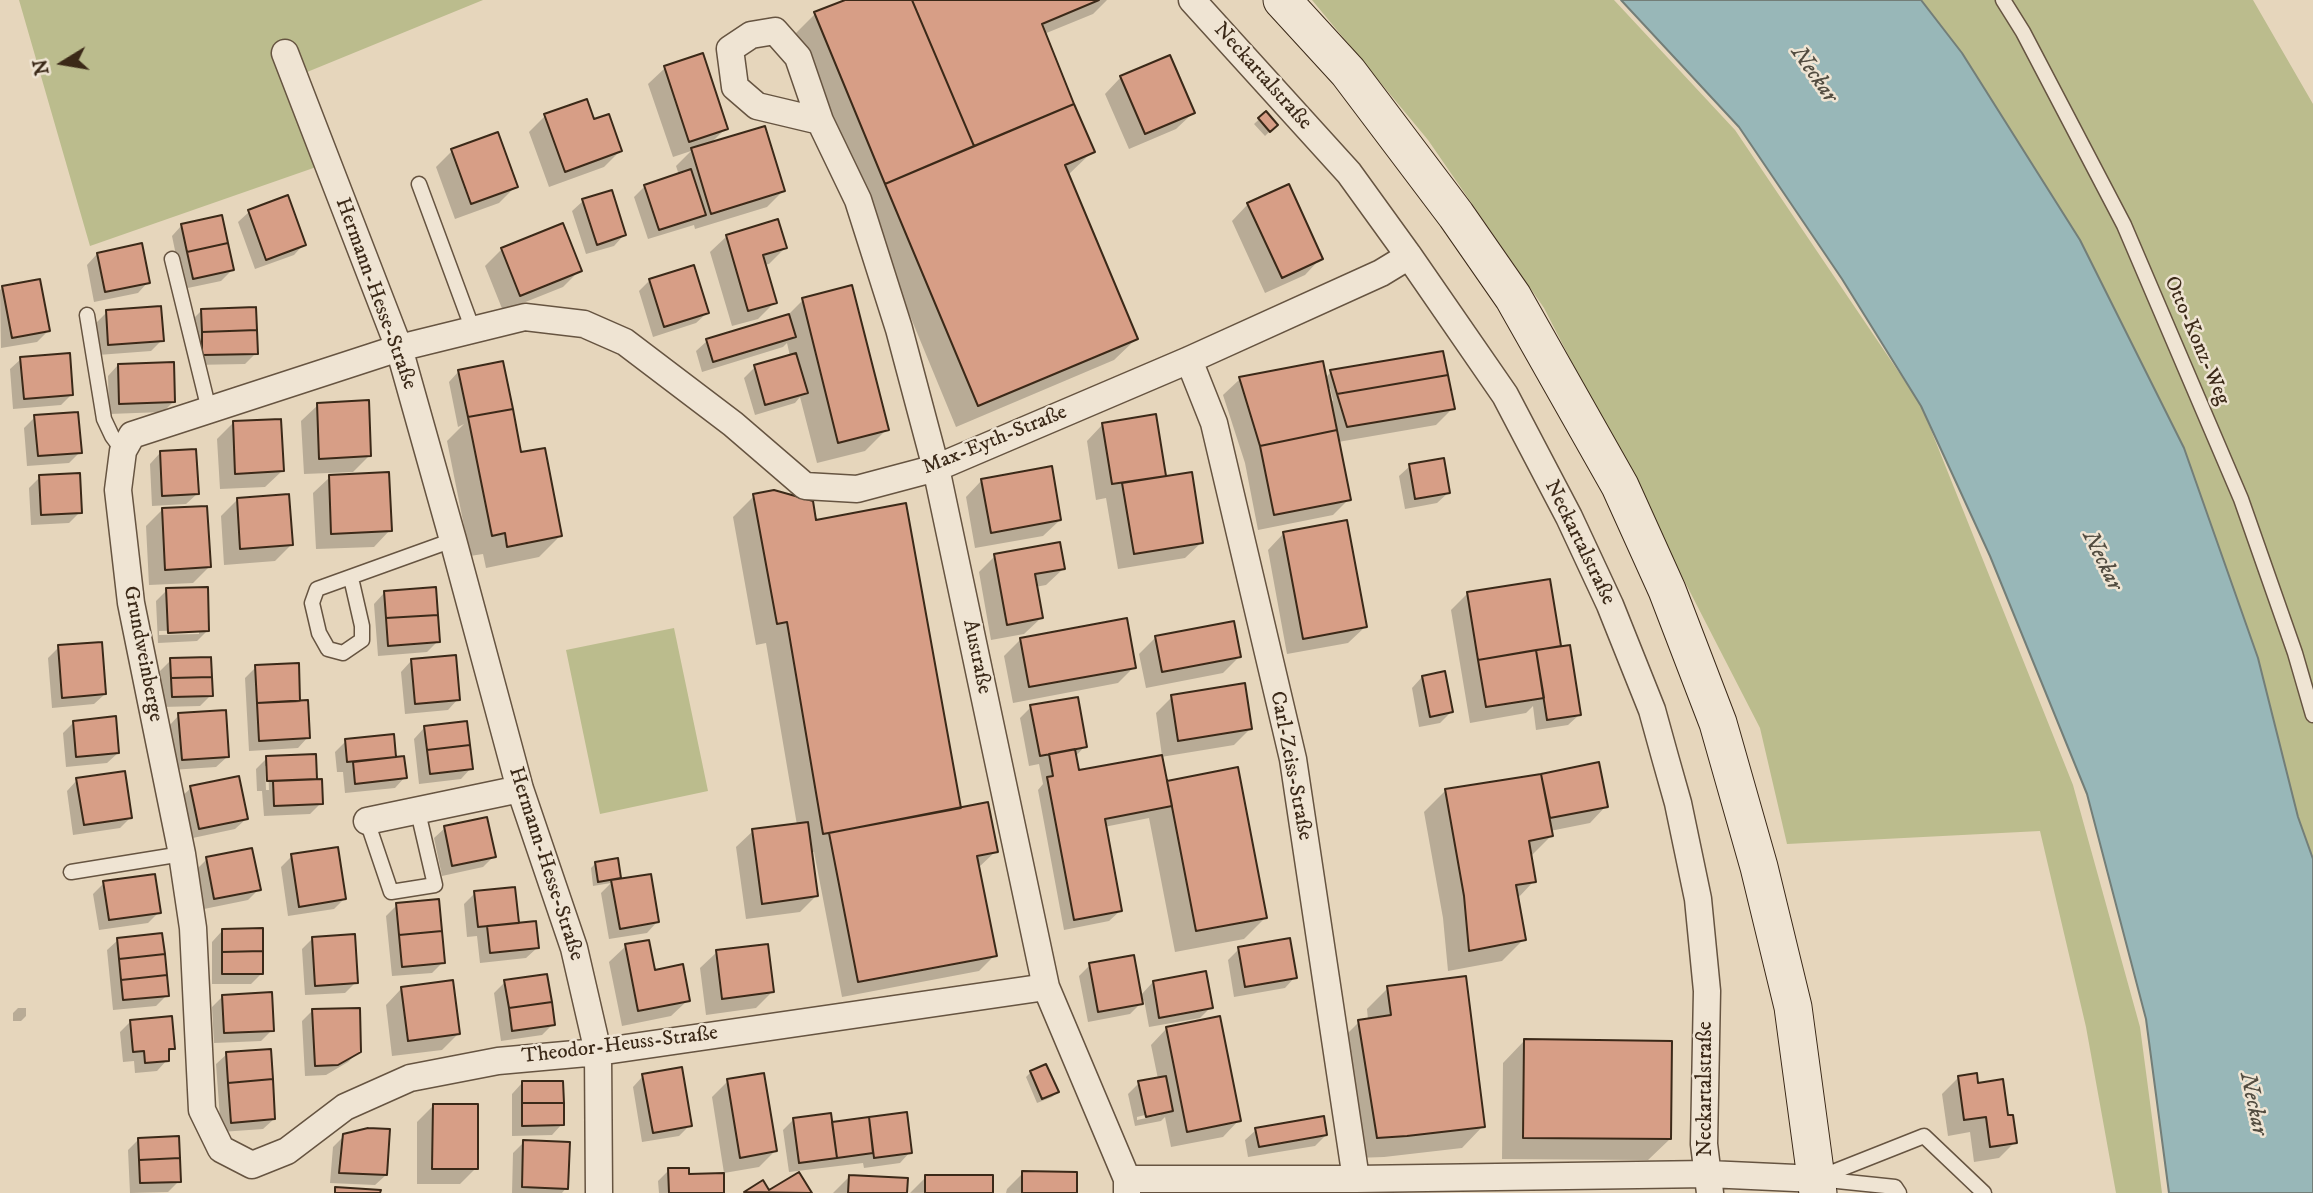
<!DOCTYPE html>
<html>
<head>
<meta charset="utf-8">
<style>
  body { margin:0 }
  #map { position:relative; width:2313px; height:1193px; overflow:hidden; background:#e6d6bc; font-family:"IM FELL DW Pica",serif }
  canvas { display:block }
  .north { position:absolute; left:28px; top:28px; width:70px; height:70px; -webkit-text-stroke:5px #efe4d3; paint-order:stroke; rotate:259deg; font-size:19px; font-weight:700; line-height:28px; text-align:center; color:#3b2918 }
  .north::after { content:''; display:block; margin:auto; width:24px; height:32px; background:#3b2918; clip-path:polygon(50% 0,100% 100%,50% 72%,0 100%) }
</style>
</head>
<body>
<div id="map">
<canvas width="2313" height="1193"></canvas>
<div class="north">N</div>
</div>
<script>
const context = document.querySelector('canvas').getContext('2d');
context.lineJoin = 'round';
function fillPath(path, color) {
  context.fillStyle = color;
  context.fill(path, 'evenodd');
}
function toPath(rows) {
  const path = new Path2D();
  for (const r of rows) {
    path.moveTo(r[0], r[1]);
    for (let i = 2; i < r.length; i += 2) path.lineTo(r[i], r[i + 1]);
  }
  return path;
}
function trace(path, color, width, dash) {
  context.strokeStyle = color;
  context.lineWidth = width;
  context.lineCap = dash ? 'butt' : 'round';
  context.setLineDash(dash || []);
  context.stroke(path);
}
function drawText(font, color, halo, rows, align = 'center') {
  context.font = font + ' "IM FELL DW Pica",serif';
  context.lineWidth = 5;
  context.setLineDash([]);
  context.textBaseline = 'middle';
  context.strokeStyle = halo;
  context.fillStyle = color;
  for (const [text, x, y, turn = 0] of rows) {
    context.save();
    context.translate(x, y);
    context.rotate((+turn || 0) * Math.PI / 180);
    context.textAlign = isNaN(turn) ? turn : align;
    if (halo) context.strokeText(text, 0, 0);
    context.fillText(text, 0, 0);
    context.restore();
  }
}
const green = toPath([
  [19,0,483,0,290,79,322,165,90,246],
  [1312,0,1614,0,1735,130,1921,405,2073,785,2140,1027,2162,1193,2116,1193,2086,1027,2040,831,1787,844,1760,728,1544,308,1428,140],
  [1921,0,2253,0,2313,104,2313,859,2298,817,2258,658,2184,448,2080,240,1962,53],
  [674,628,708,791,600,814,566,650]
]);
const water = toPath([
  [1621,0,1921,0,1962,53,2080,240,2184,448,2258,658,2298,817,2313,859,2313,1193,2169,1193,2146,1019,2087,794,1990,556,1921,406,1842,279,1739,127,1621,0]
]);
const shadow = toPath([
  [850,0,1107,0,1093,14,1044,34,1092,152,1068,175,1136,339,1114,360,956,427,794,35,815,14],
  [665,68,726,128,710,144,783,191,767,207,695,229,694,225,648,239,634,197,645,186,679,175,676,166,691,151,673,157,648,84],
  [1121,77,1193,113,1176,129,1129,149,1105,94],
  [1266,113,1276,125,1265,136,1254,124],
  [545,116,593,122,620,151,604,167,549,187,529,132],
  [452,151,515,187,499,203,455,219,436,167],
  [287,197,304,244,294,255,255,269,238,222,249,212],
  [583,201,624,235,614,246,586,254,572,211],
  [1248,204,1321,258,1305,275,1265,293,1232,221],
  [182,225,232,270,221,281,183,289,172,236],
  [727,236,785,248,769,264,764,265,775,302,758,319,732,326,710,252],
  [502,249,580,270,563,287,503,311,485,266],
  [97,254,148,282,138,293,94,302,87,265],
  [650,280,707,313,696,323,653,337,639,291],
  [3,287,48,331,37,342,1,348,0,290],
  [803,300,887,429,865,451,817,463,800,397,795,403,755,415,744,378,755,367,790,356,787,343,783,347,702,372,696,351,707,341,787,316],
  [202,310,256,353,245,364,192,365,191,321],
  [107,312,162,340,151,351,98,355,96,323],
  [21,359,72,394,61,405,13,409,10,369],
  [118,365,174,401,163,412,109,414,108,376],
  [459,371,520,455,561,535,539,557,486,568,483,554,470,556,447,441,464,424,458,427,449,382],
  [1331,372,1453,408,1436,425,1338,442,1349,499,1333,515,1258,530,1245,463,1223,395,1240,379,1325,378],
  [1327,388,1330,388,1333,400,1330,404],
  [318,405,370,455,353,472,304,474,301,421],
  [1155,416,1165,478,1202,542,1185,558,1118,569,1106,498,1096,500,1087,441,1103,424],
  [35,417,80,452,69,463,27,466,24,428],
  [233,423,282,471,265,487,220,489,217,439],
  [160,453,197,494,186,504,152,506,150,464],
  [1410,466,1448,493,1437,503,1405,509,1399,476],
  [40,477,80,512,69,523,31,525,29,488],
  [330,477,390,530,374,547,316,549,313,493],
  [982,480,1060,520,1043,536,975,548,966,497],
  [754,496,959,810,996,851,978,868,995,955,979,971,842,997,814,852,811,852,816,896,800,912,746,919,736,847,753,831,797,825,766,643,756,645,733,517],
  [238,499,291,545,275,561,224,565,221,516],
  [162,510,209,567,193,583,149,585,146,526],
  [1284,533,1365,627,1348,643,1287,654,1268,550],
  [995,556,1063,569,1046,585,1035,587,1041,618,1024,634,991,640,979,572],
  [167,590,207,631,197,641,158,643,156,601],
  [199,630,199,634,159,635,159,631],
  [384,593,438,641,427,652,378,656,374,604],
  [1467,594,1559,646,1555,649,1579,715,1568,725,1536,730,1533,706,1526,713,1470,723,1451,610],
  [1156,637,1239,657,1223,673,1146,688,1139,654],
  [1020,640,1134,667,1118,683,1013,703,1004,656],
  [59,647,105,694,94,704,52,708,48,658],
  [171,660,211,695,200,706,162,707,160,671],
  [411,661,458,699,448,710,405,714,401,672],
  [256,667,299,703,308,737,298,748,249,751,245,678],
  [1422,677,1451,712,1440,723,1419,727,1412,688],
  [1172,697,1250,729,1234,745,1161,757,1166,785,1266,917,1244,939,1175,952,1149,818,1104,827,1120,911,1109,921,1064,930,1038,790,1043,784,1039,764,1029,766,1020,718,1031,707,1085,746,1075,757,1077,772,1162,756,1156,713],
  [179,715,227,757,216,767,171,770,169,726],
  [74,722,118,753,107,763,66,767,63,733],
  [424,728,471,768,461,779,419,784,414,739],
  [392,736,394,759,405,777,395,788,345,793,343,772,337,772,335,752,346,741],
  [314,756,316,781,321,803,310,814,264,816,262,791,257,791,256,769,267,758],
  [265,766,268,766,269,790,266,790],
  [1542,776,1606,806,1590,823,1550,831,1551,836,1530,857,1534,881,1517,899,1524,939,1502,961,1448,971,1443,918,1424,812,1446,790,1539,778],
  [77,780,131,817,120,828,73,835,67,791],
  [191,788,246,819,235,829,188,839,180,798],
  [445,828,494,856,483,867,442,876,434,838],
  [292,856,344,899,334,909,288,916,281,867],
  [207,859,259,889,248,900,204,909,196,870],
  [596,863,619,877,615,881,657,922,647,933,609,939,601,893,611,883,593,886,591,868],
  [104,883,159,912,148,923,99,930,93,894],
  [475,893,517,925,537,948,526,958,480,963,477,936,467,937,464,904],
  [397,905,443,962,432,973,392,976,386,916],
  [222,931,262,973,251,984,212,984,212,942],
  [313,938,356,982,345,993,305,995,302,949],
  [118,940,167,995,156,1006,113,1010,107,950],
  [626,946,688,1000,671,1016,622,1026,609,962],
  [1239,949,1295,977,1285,988,1234,997,1228,960],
  [717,952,772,992,756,1008,706,1015,700,968],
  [1090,965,1140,996,1153,982,1211,1007,1200,1018,1149,1027,1144,1000,1130,1014,1088,1022,1079,976],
  [505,982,553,1024,542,1035,501,1041,494,993],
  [402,988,458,1034,442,1050,392,1056,386,1005],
  [1388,988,1483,1126,1462,1148,1384,1157,1355,1158,1337,1044,1359,1022,1368,1020,1367,1009],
  [223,996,272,1030,261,1041,214,1043,212,1007],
  [18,1008,26,1008,26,1016,21,1021,13,1021,13,1013],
  [313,1010,359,1051,348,1062,326,1075,305,1076,302,1021],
  [131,1021,173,1048,167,1054,167,1060,157,1071,135,1073,134,1061,123,1062,120,1032],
  [1167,1028,1239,1120,1223,1137,1171,1147,1165,1117,1161,1121,1135,1126,1128,1094,1139,1083,1158,1079,1151,1045],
  [1161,1111,1161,1115,1137,1120,1137,1117],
  [1524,1041,1670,1139,1648,1160,1502,1159,1503,1063],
  [227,1054,274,1119,263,1129,221,1132,216,1064],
  [1031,1072,1057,1092,1052,1097,1037,1103,1026,1077],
  [643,1076,690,1125,679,1136,642,1142,633,1087],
  [1958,1078,1977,1085,2007,1117,2015,1142,1999,1158,1974,1162,1970,1132,1948,1136,1942,1094],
  [728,1081,775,1151,759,1167,724,1173,712,1097],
  [522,1083,562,1124,552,1135,512,1136,512,1094],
  [433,1106,476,1168,460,1184,417,1184,417,1122],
  [905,1114,910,1152,900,1163,864,1168,863,1163,789,1172,783,1130,794,1119,831,1124],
  [1256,1130,1326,1135,1315,1146,1248,1157,1245,1140],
  [344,1136,386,1175,375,1185,330,1183,333,1147],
  [139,1139,179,1181,168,1192,130,1193,128,1150],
  [524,1142,566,1188,562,1193,512,1193,513,1153],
  [669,1170,687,1175,723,1193,659,1193,658,1181],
  [1023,1173,1075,1193,1006,1193,1007,1189],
  [798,1175,809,1193,746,1193,762,1183,769,1193],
  [849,1177,905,1193,833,1193],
  [926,1177,991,1193,910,1193]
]);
const building = toPath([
  [845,0,912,0,974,146,885,184,814,12,845,0],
  [912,0,1099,0,1042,24,1074,104,974,146,912,0],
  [703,53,728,129,689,142,664,66,703,53],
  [1170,55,1195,113,1145,134,1120,76,1170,55],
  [587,99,594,119,609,114,622,151,565,172,544,114,587,99],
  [1074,104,1095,152,1065,165,1138,339,978,406,885,184,1074,104],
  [1266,111,1278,125,1270,132,1258,118,1266,111],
  [765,126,785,191,711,214,691,148,765,126],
  [498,132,518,187,471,204,451,149,498,132],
  [691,169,706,215,659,230,644,185,691,169],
  [1289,184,1323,259,1282,278,1247,203,1289,184],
  [612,190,626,235,597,245,582,199,612,190],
  [288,195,306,245,266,260,248,210,288,195],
  [222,215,228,243,187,252,181,224,222,215],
  [778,219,787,248,763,255,777,303,748,311,726,235,778,219],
  [563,223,582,271,520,296,501,248,563,223],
  [142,243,150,283,105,292,97,253,142,243],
  [228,243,234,270,193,279,187,252,228,243],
  [694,265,709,313,664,327,649,279,694,265],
  [40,279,50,331,12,338,2,286,40,279],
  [852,285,889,430,838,443,802,298,852,285],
  [161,306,164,341,108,345,106,310,161,306],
  [256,307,257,330,202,332,201,309,256,307],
  [789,314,796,337,713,362,706,339,789,314],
  [257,330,258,354,202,355,202,332,257,330],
  [1443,351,1448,375,1337,394,1330,370,1443,351],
  [70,353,73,395,24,399,20,357,70,353],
  [796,353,808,393,765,405,754,365,796,353],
  [503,361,513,409,468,417,458,370,503,361],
  [1323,361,1337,430,1260,446,1239,377,1323,361],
  [174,362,175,402,119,404,118,364,174,362],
  [1448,375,1455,409,1347,427,1337,394,1448,375],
  [369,400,371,456,319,459,317,403,369,400],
  [513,409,521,452,545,448,562,536,507,547,505,533,492,536,468,417,513,409],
  [78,412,82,453,38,456,34,415,78,412],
  [1156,414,1166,476,1112,484,1102,423,1156,414],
  [281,419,284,471,235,474,233,421,281,419],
  [1337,430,1351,500,1274,515,1260,446,1337,430],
  [196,449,199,494,162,496,160,451,196,449],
  [1444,458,1450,493,1415,499,1409,464,1444,458],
  [1052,466,1061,520,991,533,981,479,1052,466],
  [389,472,392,531,331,534,329,475,389,472],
  [1192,472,1203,543,1134,554,1122,483,1192,472],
  [80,473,82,513,41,515,39,475,80,473],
  [774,490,813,501,816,520,906,503,961,808,823,834,787,622,777,624,753,494,774,490],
  [289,494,293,545,240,549,237,498,289,494],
  [207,506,211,567,165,570,162,508,207,506],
  [1347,520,1367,627,1303,639,1283,532,1347,520],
  [1060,542,1065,569,1035,574,1043,618,1007,625,994,554,1060,542],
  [1550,579,1561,646,1478,660,1467,592,1550,579],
  [208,587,209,631,168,633,166,588,208,587],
  [436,587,438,615,386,618,384,591,436,587],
  [438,615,440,642,388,646,386,618,438,615],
  [1127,618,1136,668,1029,687,1020,638,1127,618],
  [1234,621,1241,657,1162,672,1155,636,1234,621],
  [102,642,106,694,62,698,58,645,102,642],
  [1570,645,1581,715,1547,720,1536,650,1570,645],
  [1536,650,1544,698,1486,707,1478,660,1536,650],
  [456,655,460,700,415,704,411,659,456,655],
  [211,657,212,677,171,678,170,658,211,657],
  [299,663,300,701,257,703,255,665,299,663],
  [1445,671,1453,712,1430,717,1422,676,1445,671],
  [212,677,213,696,172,697,171,678,212,677],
  [1245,683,1252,729,1178,741,1171,695,1245,683],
  [1078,697,1087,747,1040,756,1030,705,1078,697],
  [308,700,310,738,259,741,257,703,308,700],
  [226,710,229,757,182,760,178,713,226,710],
  [116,716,119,753,76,757,73,721,116,716],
  [467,721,470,745,427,750,424,726,467,721],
  [394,734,396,757,347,762,345,739,394,734],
  [470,745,473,769,430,774,427,750,470,745],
  [1075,749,1079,770,1162,755,1172,806,1105,819,1122,911,1074,920,1047,777,1053,776,1049,754,1075,749],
  [316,754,317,779,267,781,266,756,316,754],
  [404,756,407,778,355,784,353,762,404,756],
  [1599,762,1608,807,1550,818,1541,774,1599,762],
  [1238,767,1267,918,1196,931,1167,781,1238,767],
  [125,771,132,818,84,825,76,778,125,771],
  [1541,774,1553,836,1529,841,1536,882,1516,885,1526,940,1469,951,1464,896,1445,789,1541,774],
  [239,776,248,819,199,829,190,786,239,776],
  [322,779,323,804,274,806,273,781,322,779],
  [988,802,998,852,977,856,997,956,858,982,829,833,988,802],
  [487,817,496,857,452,866,444,826,487,817],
  [808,822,818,896,762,904,752,829,808,822],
  [338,847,346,899,299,907,291,854,338,847],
  [252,848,261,890,214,899,206,857,252,848],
  [618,858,621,878,598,882,595,862,618,858],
  [155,874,161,913,109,920,103,881,155,874],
  [651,874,659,922,620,929,611,880,651,874],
  [515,887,519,923,478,927,474,891,515,887],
  [439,899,442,931,399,935,396,903,439,899],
  [536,921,539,948,490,953,487,926,536,921],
  [263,928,263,951,222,952,222,929,263,928],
  [442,931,445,963,402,967,399,935,442,931],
  [162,933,165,954,119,959,117,938,162,933],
  [355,934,358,983,315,986,312,937,355,934],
  [1290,938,1297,978,1245,987,1238,947,1290,938],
  [649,940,655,970,683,964,690,1001,638,1011,625,944,649,940],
  [768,944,774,992,722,999,716,950,768,944],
  [263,951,263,974,222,974,222,952,263,951],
  [165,954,167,975,121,980,119,959,165,954],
  [1134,955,1143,1004,1098,1012,1089,963,1134,955],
  [1206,971,1213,1008,1159,1018,1153,981,1206,971],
  [547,974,552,1002,509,1008,504,980,547,974],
  [167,975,169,996,123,1000,121,980,167,975],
  [1466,976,1485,1127,1407,1136,1377,1138,1358,1020,1391,1015,1387,986,1466,976],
  [453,980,460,1034,408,1041,401,987,453,980],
  [272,992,274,1031,224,1033,222,995,272,992],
  [552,1002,555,1025,512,1031,509,1008,552,1002],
  [360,1008,361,1052,338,1065,315,1066,312,1009,360,1008],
  [172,1016,175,1049,169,1049,169,1061,145,1063,144,1051,133,1052,130,1020,172,1016],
  [1220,1016,1241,1121,1187,1132,1166,1027,1220,1016],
  [1524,1039,1672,1041,1671,1139,1523,1138,1524,1039],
  [271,1049,273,1079,228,1083,226,1052,271,1049],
  [1046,1064,1059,1092,1042,1099,1030,1071,1046,1064],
  [682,1067,692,1126,653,1133,642,1074,682,1067],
  [764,1073,777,1151,740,1158,727,1079,764,1073],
  [1977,1073,1978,1083,2003,1079,2008,1115,2013,1115,2017,1143,1990,1147,1986,1117,1964,1120,1958,1076,1977,1073],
  [1166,1076,1173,1111,1146,1117,1138,1081,1166,1076],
  [273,1079,275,1119,231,1123,228,1083,273,1079],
  [522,1081,563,1081,564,1103,522,1103,522,1081],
  [522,1103,564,1103,564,1125,522,1126,522,1103],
  [433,1104,478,1104,478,1169,432,1169,433,1104],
  [907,1112,912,1153,874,1158,869,1117,907,1112],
  [831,1113,837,1158,799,1163,793,1118,831,1113],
  [1324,1116,1327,1135,1259,1147,1255,1128,1324,1116],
  [869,1117,873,1153,837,1158,832,1122,869,1117],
  [368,1128,390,1129,387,1175,339,1173,343,1134,368,1128],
  [179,1136,180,1158,139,1160,138,1138,179,1136],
  [523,1140,570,1142,568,1189,522,1187,523,1140],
  [180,1158,181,1182,140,1183,139,1160,180,1158],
  [668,1168,689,1168,689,1174,724,1173,724,1193,669,1193,668,1168],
  [1022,1171,1077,1172,1077,1193,1022,1193,1022,1171],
  [799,1172,812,1193,744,1192,763,1180,769,1190,799,1172],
  [849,1175,908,1178,907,1193,848,1193,849,1175],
  [925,1175,993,1175,993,1193,925,1193,925,1175],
  [335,1187,381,1190,380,1193,335,1193,335,1187]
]);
const lane = toPath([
  [2003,0,2023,32,2124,225,2241,499,2295,653,2313,715],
  [419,184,473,330],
  [172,259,209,410],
  [87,315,104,419,112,436,123,451],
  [351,578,362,626,362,640,343,653,328,649,319,633,312,603,317,589,453,540],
  [367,821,391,892,435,885,418,812],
  [71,872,182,854],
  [1818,1178,1924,1136,1984,1193],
  [1818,1179,1895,1187,1899,1193]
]);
const street = toPath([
  [1192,0,1349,173,1409,256,1505,395,1569,517,1610,605,1652,710,1665,757,1678,803,1698,899,1707,991,1704,1144,1710,1193],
  [285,53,399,348,453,540,520,789,574,948,598,1052,599,1193],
  [820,121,757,106,735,87,730,49,751,35,775,31,798,57,820,121,858,200,899,329,936,468,1046,987,1127,1179,1127,1193],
  [1189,360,1214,423,1293,759,1356,1179],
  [367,821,520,789],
  [1046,987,598,1052,498,1061,410,1078,345,1107,287,1151,252,1165,221,1149,202,1110,193,928,182,854,131,603,118,490,123,451,132,435,399,348,525,317,584,324,625,342,733,424,805,486,857,489,936,468,1189,360,1381,273,1409,256],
  [1127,1179,1356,1179,1708,1174,1817,1179]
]);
const secondary = toPath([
  [1282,0,1348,72,1456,215,1513,297,1620,486,1667,590,1718,723,1759,867,1793,1007,1818,1193]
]);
const streetNames = [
  ["Neckartalstraße",1262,77,48],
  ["Hermann-Hesse-Straße",375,294,70],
  ["Otto-Konz-Weg",2196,341,67],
  ["Max-Eyth-Straße",995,441,-22],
  ["Neckartalstraße",1579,543,64],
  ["Grundweinberge",142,654,79],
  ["Austraße",976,657,78],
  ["Carl-Zeiss-Straße",1290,766,79],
  ["Hermann-Hesse-Straße",545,864,72],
  ["Theodor-Heuss-Straße",620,1046,-7],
  ["Neckartalstraße",1707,1089,-90]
];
const waterNames = [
  ["Neckar",1813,75,55],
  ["Neckar",2101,561,64],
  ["Neckar",2252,1104,78]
];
fillPath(green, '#bbbc8d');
fillPath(water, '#98b7b8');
trace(water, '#737e78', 2);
fillPath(shadow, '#0003');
fillPath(building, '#d79e86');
trace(building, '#3b2918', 2);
trace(lane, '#665441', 17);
trace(street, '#665441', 29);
trace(secondary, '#3b2918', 39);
trace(lane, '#efe4d3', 14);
trace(street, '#efe4d3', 26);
trace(secondary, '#efe4d3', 37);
drawText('21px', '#3b2918', '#efe4d3', streetNames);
drawText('italic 23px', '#524c40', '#efe4d3', waterNames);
</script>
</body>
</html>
